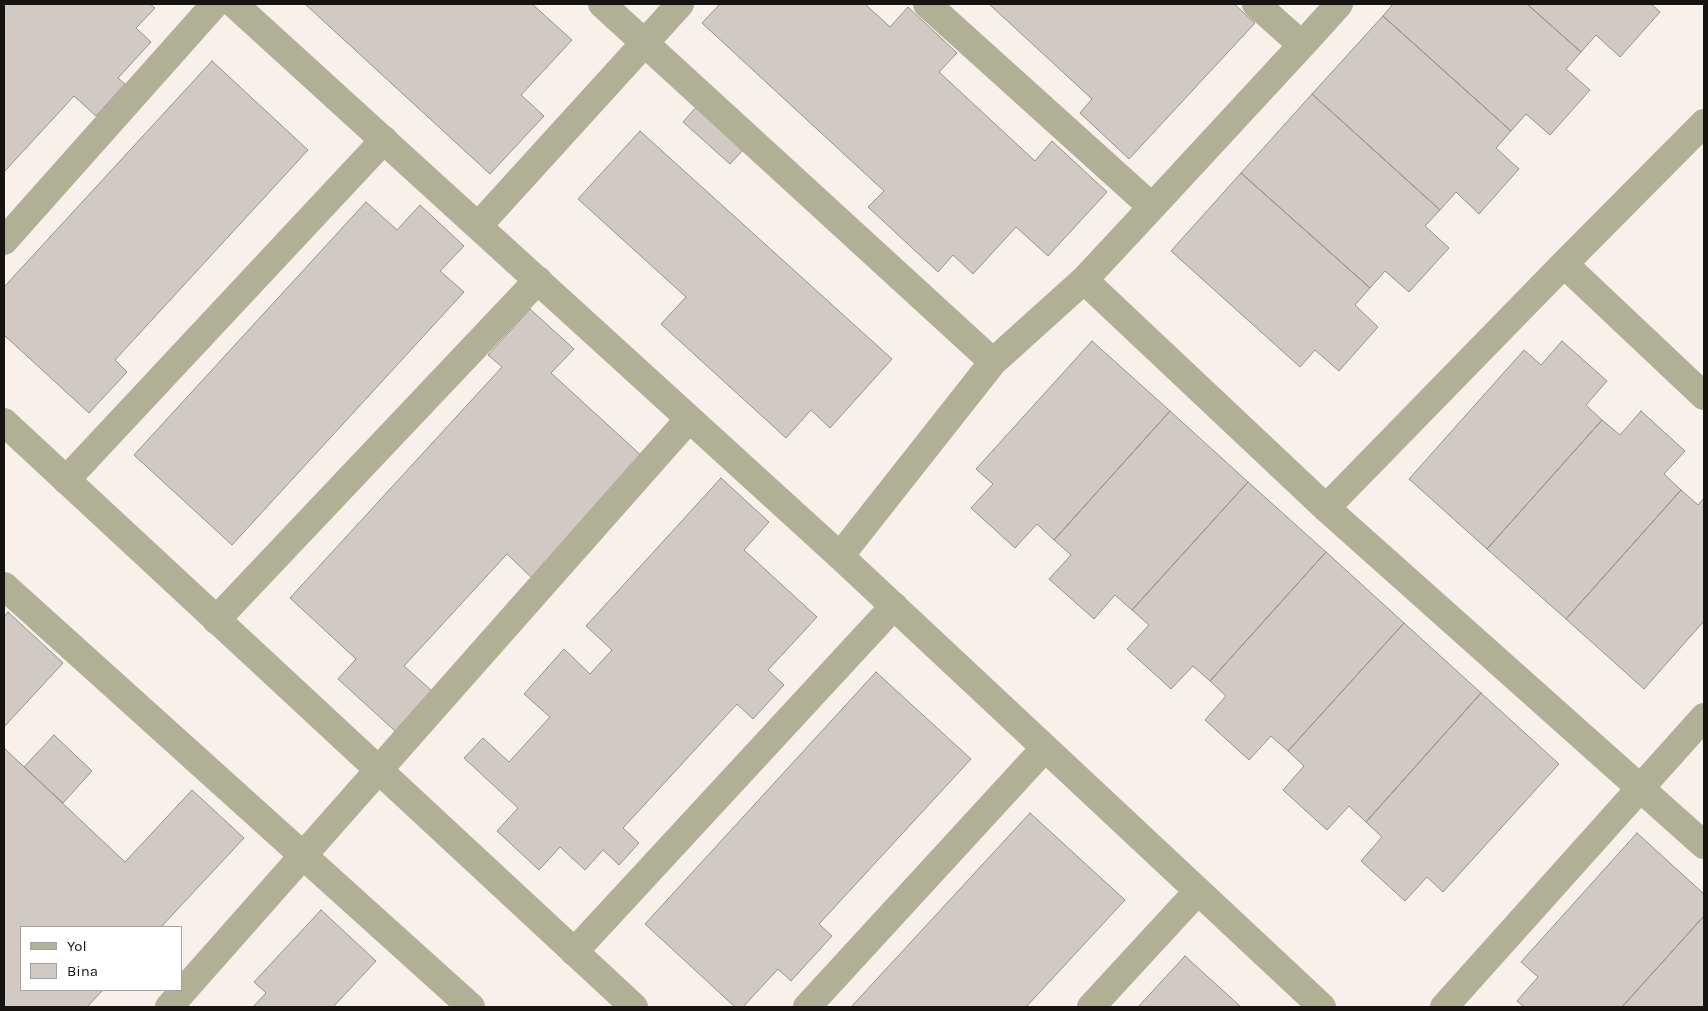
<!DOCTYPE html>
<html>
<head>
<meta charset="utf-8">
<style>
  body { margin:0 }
  #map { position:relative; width:1708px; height:1011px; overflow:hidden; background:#f8f0ea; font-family:Karla,sans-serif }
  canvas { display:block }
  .frame { position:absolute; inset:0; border:5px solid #161412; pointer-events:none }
  .legend { position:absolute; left:20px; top:926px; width:162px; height:65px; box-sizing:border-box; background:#fff; border:1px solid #a2a1a0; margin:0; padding:6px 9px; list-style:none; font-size:15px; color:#161412 }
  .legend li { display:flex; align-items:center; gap:10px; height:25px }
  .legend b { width:25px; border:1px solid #a2a1a0 }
</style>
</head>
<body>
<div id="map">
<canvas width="1708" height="1011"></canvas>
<div class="frame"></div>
<ul class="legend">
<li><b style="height:6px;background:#b0b094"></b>Yol</li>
<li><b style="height:14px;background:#d1cac4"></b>Bina</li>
</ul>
</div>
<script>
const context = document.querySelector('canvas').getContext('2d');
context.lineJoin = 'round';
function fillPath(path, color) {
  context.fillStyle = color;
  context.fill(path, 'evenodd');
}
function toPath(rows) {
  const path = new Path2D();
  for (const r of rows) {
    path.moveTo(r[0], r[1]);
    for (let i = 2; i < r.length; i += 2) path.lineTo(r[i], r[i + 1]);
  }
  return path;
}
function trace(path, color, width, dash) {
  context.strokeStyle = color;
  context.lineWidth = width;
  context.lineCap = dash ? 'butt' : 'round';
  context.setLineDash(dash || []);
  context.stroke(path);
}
const building = toPath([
  [4,4,150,4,155,8,136,28,151,42,118,78,125,84,96,116,74,96,4,172,4,4],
  [305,4,532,4,572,40,521,95,544,116,490,174,305,4],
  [720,4,865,4,890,27,908,7,957,53,939,72,1035,161,1052,141,1107,192,1048,256,1016,227,973,274,953,255,938,272,868,207,884,191,702,23,720,4],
  [989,4,1234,4,1255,23,1129,159,1080,113,1092,99,989,4],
  [1393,4,1527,4,1581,52,1566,69,1590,90,1550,135,1526,114,1511,131,1383,16,1393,4],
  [1527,4,1651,4,1660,12,1620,57,1596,35,1581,52,1527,4],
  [1383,16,1511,131,1496,148,1519,169,1479,214,1456,192,1440,210,1312,94,1383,16],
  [212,61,308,150,115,360,127,372,89,413,4,335,4,287,212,61],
  [1312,94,1440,210,1425,226,1449,248,1409,292,1385,271,1370,288,1241,173,1312,94],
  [699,104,746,147,730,164,683,122,699,104],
  [640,131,892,359,830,428,811,410,786,438,661,324,686,297,578,199,640,131],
  [1241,173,1370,288,1355,305,1378,327,1339,371,1315,350,1300,367,1171,251,1241,173],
  [366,202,397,230,420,205,464,246,440,271,464,292,232,545,134,455,366,202],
  [530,309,574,349,551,373,644,458,533,579,507,554,404,666,432,691,395,731,338,679,356,659,290,598,502,367,488,355,530,309],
  [1092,341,1170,411,1054,540,1037,524,1015,548,971,508,993,484,976,469,1092,341],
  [1562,341,1607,381,1586,405,1602,420,1487,549,1409,479,1524,350,1541,365,1562,341],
  [1170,411,1248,482,1132,610,1115,595,1094,619,1049,579,1071,555,1054,540,1170,411],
  [1641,411,1685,451,1664,474,1681,490,1566,619,1487,549,1602,420,1620,435,1641,411],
  [721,478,769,522,744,550,817,617,768,670,784,685,753,719,737,704,623,828,639,843,619,865,603,850,585,870,560,847,539,870,497,831,518,808,464,758,483,738,509,762,550,717,524,694,564,649,590,674,612,650,586,626,721,478],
  [1248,482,1326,552,1210,681,1193,666,1171,689,1127,649,1149,625,1132,610,1248,482],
  [1681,490,1698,505,1704,498,1704,621,1644,689,1566,619,1681,490],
  [1326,552,1404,623,1288,751,1271,736,1249,760,1205,720,1226,696,1210,681,1326,552],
  [8,612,63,663,4,727,4,617,8,612],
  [1404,623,1481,693,1366,822,1349,806,1327,830,1283,790,1304,766,1288,751,1404,623],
  [876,672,971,759,819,924,832,936,791,981,778,969,743,1007,735,1007,645,924,876,672],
  [1481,693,1559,764,1443,892,1427,877,1405,901,1361,861,1382,837,1366,822,1481,693],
  [54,735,92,771,63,803,24,767,54,735],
  [4,748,125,862,192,790,244,838,161,927,21,927,21,990,103,990,87,1007,4,1007,4,748],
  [1030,813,1125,900,1026,1007,851,1007,1030,813],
  [1637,833,1704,894,1704,916,1622,1007,1524,1007,1517,1001,1538,977,1521,962,1637,833],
  [321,910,376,961,333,1007,253,1007,266,993,254,982,321,910],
  [1704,916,1704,1007,1622,1007,1704,916],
  [1185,956,1241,1007,1138,1007,1185,956]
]);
const minor = toPath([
  [602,4,993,362],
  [927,4,1152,207,1302,45],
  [1256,4,1302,45,1339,4],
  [479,225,680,4],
  [4,241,215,4],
  [1564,264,1704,396],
  [1084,280,1326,508,1704,845],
  [66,480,384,140],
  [1326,508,1564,264,1704,123],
  [840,556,993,362,1084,280,1152,207],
  [216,620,538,280],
  [574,952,894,606],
  [169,1007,689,419],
  [807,1007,1045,748],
  [1091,1007,1198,891],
  [1444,1007,1704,717]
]);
const tertiary = toPath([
  [234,4,840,556,1322,1007],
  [4,422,634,1007],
  [4,586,471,1007]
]);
fillPath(building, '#d1cac4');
trace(building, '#97918b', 1);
trace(minor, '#b0b094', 28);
trace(tertiary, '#b0b094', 28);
</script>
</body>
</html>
